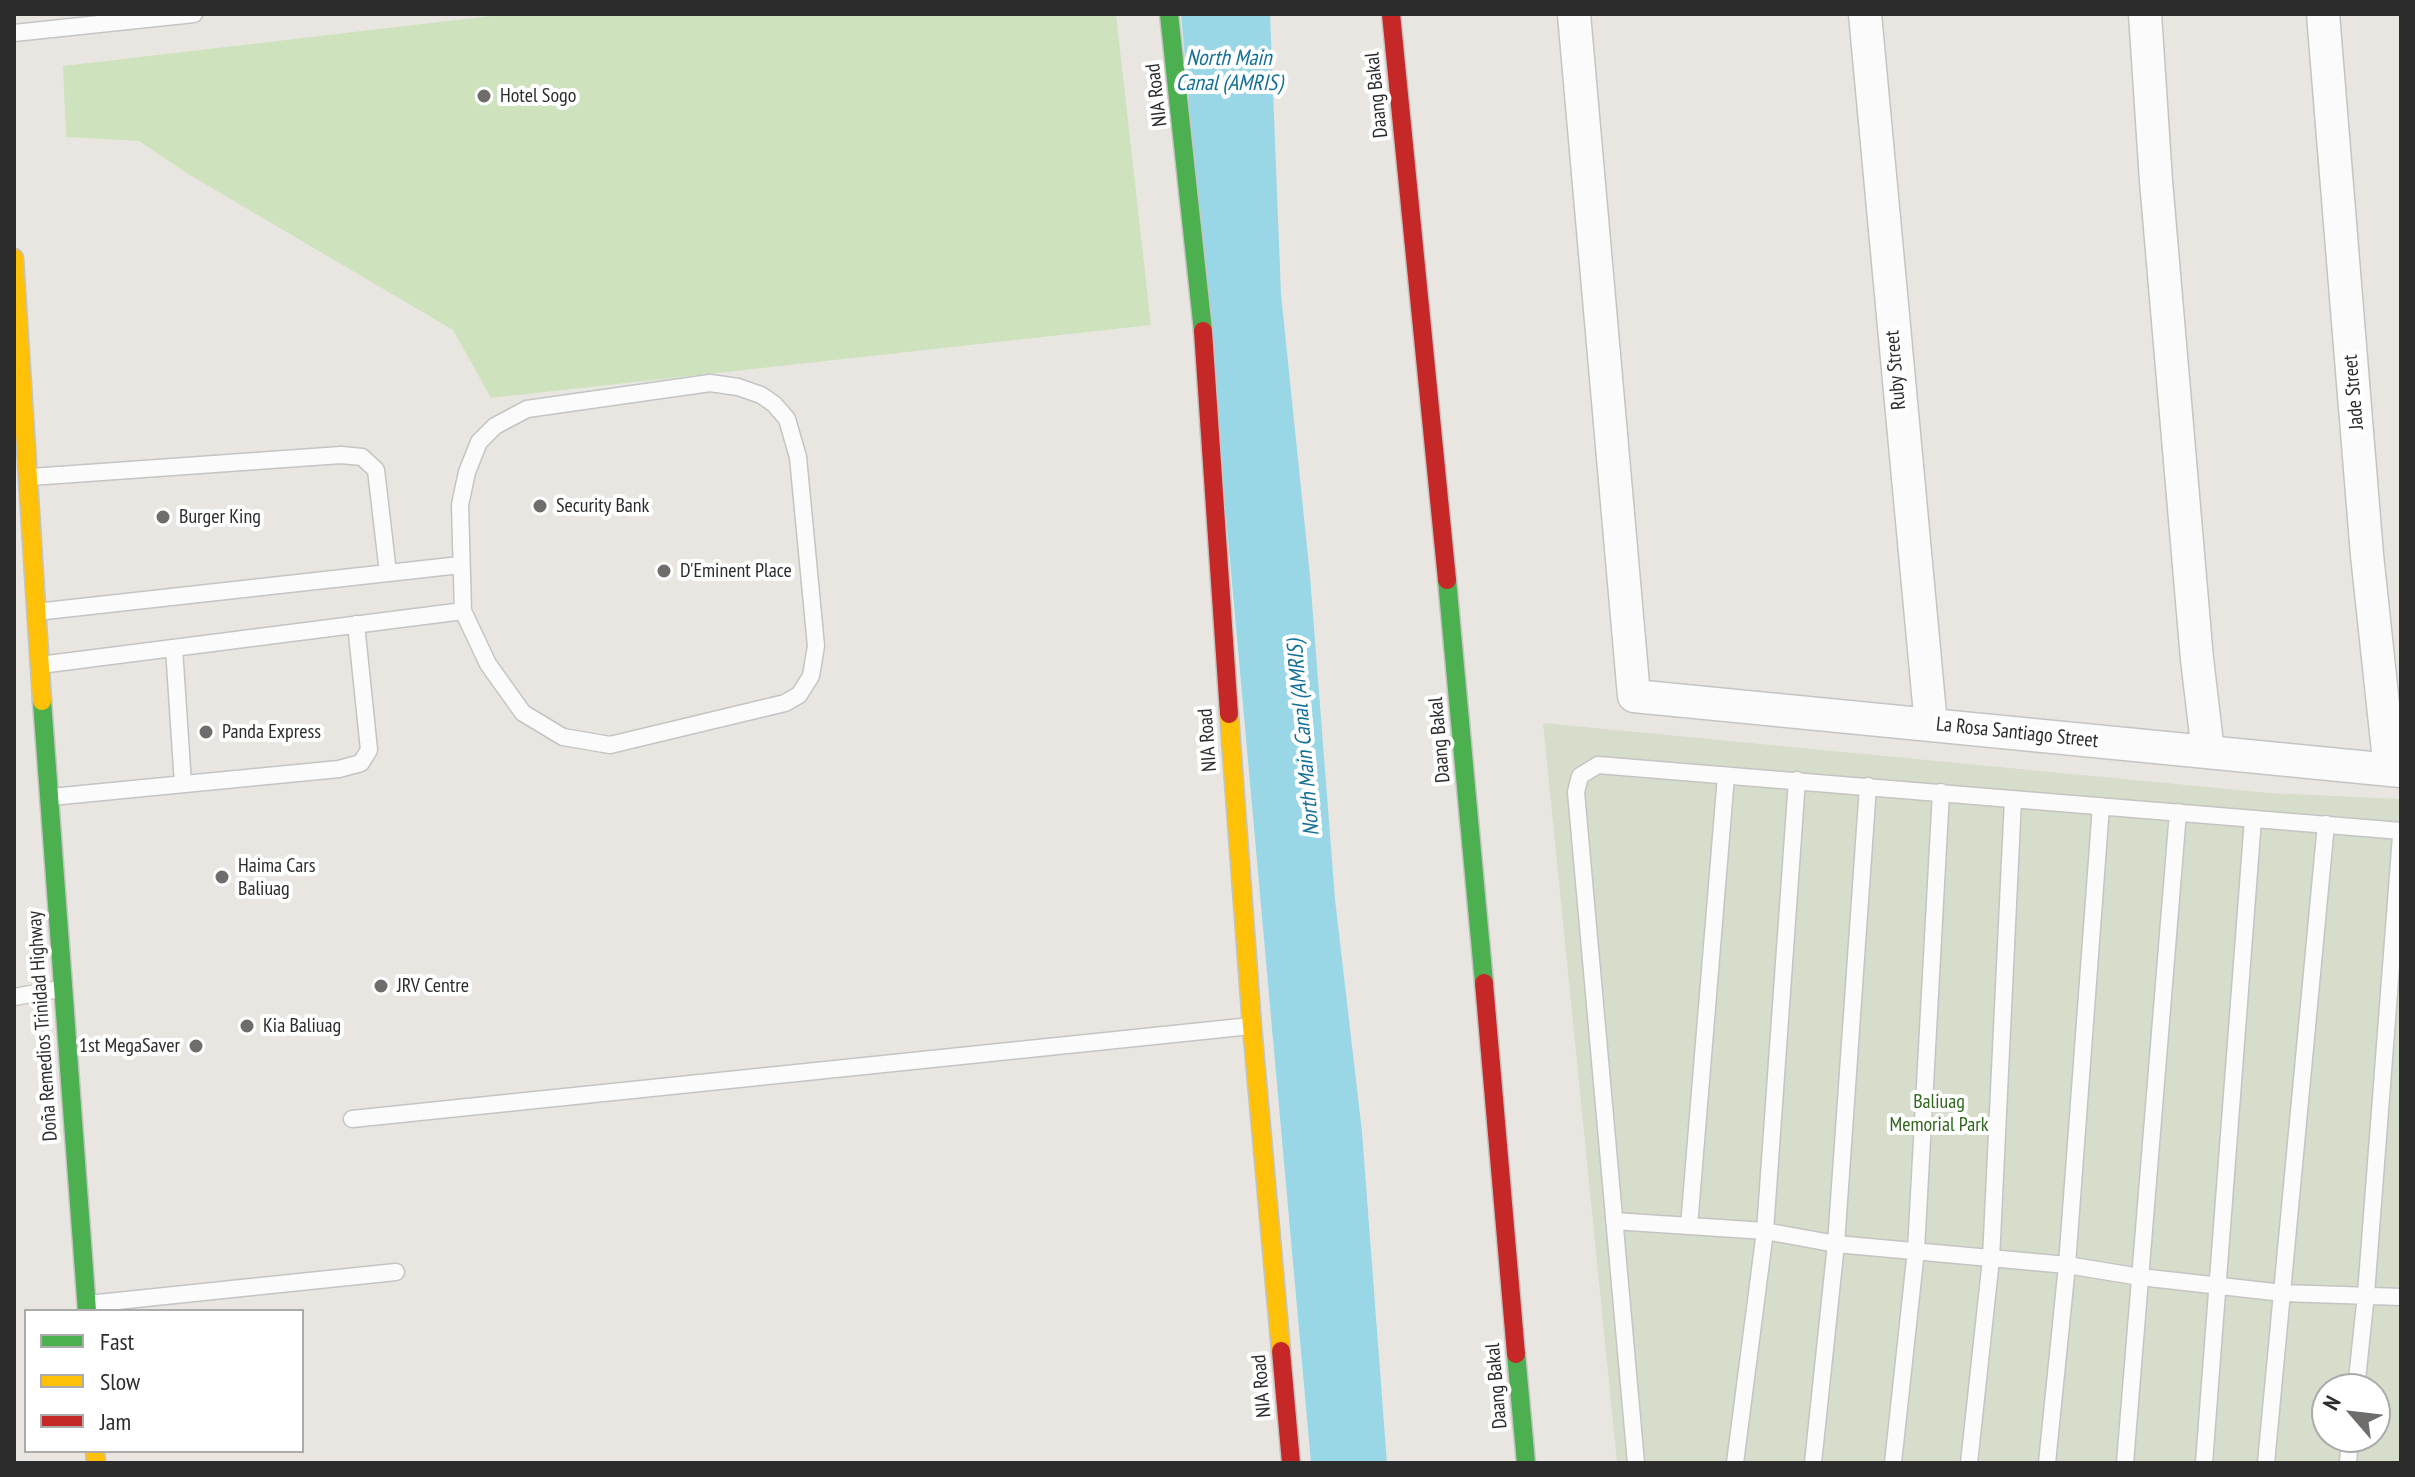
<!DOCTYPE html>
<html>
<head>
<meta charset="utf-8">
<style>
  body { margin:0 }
  #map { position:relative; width:2415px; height:1477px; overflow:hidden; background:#e9e6e2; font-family:"PT Sans Narrow",sans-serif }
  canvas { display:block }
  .frame { position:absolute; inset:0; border:16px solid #2c2c2c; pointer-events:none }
  .legend { position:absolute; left:24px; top:1309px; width:280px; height:144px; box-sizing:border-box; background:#fff; border:2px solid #ababab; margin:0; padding:10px 14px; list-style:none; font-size:24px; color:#2c2c2c }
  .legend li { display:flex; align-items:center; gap:16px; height:40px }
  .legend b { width:40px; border:2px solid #ababab }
  .north { position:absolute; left:2311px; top:1373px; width:80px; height:80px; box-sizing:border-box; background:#fff; border:2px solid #ababab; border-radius:50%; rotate:298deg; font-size:22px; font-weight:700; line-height:32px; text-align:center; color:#2c2c2c }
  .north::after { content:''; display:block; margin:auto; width:28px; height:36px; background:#6e6d6c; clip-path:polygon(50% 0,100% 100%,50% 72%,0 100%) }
</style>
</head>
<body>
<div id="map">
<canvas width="2415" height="1477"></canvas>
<div class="frame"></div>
<ul class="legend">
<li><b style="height:10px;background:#4caf50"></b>Fast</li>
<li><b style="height:10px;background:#ffc107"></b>Slow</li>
<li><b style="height:10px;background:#c62828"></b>Jam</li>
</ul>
<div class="north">N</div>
</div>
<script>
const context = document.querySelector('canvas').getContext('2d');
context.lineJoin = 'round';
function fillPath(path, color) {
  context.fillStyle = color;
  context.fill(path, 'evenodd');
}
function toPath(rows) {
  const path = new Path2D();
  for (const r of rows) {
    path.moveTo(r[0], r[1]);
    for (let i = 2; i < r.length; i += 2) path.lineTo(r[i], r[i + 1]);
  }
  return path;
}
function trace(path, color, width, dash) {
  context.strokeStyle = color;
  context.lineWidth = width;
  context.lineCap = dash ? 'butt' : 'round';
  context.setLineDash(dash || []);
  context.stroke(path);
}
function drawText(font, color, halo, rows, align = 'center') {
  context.font = font + ' "PT Sans Narrow",sans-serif';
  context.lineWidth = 8;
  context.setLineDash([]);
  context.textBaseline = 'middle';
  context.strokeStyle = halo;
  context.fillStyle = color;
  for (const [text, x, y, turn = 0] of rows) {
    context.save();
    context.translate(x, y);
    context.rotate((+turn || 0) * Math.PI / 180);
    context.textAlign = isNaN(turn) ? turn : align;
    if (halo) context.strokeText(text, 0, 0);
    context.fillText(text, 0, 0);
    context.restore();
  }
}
const green = toPath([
  [508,14,1116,14,1151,325,491,398,453,330,188,174,139,141,66,137,63,66]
]);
const cemetery = toPath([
  [1543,723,2269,793,2401,799,2401,1463,1617,1463],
  [2327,1389,2375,1389,2375,1437,2327,1437]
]);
const water = toPath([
  [1181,14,1270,14,1281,294,1310,576,1335,899,1362,1132,1387,1463,1311,1463]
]);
const lane = toPath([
  [14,33,194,14],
  [710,383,738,387,761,395,774,404,787,419,798,457,816,646,811,676,799,695,785,703,610,745,563,737,523,713,488,664,463,611,460,505,467,472,479,442,495,426,527,409,710,383],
  [31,477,341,455,362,457,376,470,388,573],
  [36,612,460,565],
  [174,648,183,784],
  [40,665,463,611],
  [51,797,339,769,361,763,369,750,356,624],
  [14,997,60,989],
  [352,1119,1251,1026],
  [1614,1221,1765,1231,1836,1244,2067,1265,2140,1277,2283,1293,2401,1297],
  [1689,1226,1726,776],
  [88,1304,396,1272],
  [2356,1389,2366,1294,2401,836],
  [1636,1463,1576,792,1580,776,1598,765,2401,831],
  [1735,1463,1765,1231,1797,780],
  [1813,1463,1836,1244,1868,786],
  [1893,1463,1916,1250,1941,792],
  [1969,1463,1991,1259,2013,799],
  [2047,1463,2067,1265,2101,806],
  [2125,1463,2178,812],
  [2204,1463,2253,819],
  [2266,1463,2326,824],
  [2348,1463,2350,1437]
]);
const street = toPath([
  [1574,14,1634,696,2401,771],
  [1865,14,1931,725],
  [2145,14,2156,181,2197,659,2208,752],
  [2323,14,2367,555,2390,770]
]);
const fast = toPath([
  [1169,14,1203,331],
  [1447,580,1484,983],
  [42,701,87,1311],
  [1516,1354,1526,1463]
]);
const slow = toPath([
  [14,258,42,701],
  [1229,714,1252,1026,1281,1351],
  [95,1451,96,1463]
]);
const jam = toPath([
  [1391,14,1447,580],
  [1203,331,1229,714],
  [1484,983,1516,1354],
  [1281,1351,1291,1463]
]);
const markers = [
  [484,96,8,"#6e6d6c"],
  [540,506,8,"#6e6d6c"],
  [163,517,8,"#6e6d6c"],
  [664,571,8,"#6e6d6c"],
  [206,732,8,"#6e6d6c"],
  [222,877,8,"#6e6d6c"],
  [381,986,8,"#6e6d6c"],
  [247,1026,8,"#6e6d6c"],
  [196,1046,8,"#6e6d6c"]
];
const streetNames = [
  ["NIA Road",1157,95,-97],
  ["Daang Bakal",1377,95,-96],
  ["Ruby Street",1896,370,-95],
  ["Jade Street",2354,392,-95],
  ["La Rosa Santiago Street",2017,733,6],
  ["NIA Road",1208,740,-94],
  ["Daang Bakal",1440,740,-95],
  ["Doña Remedios Trinidad Highway",43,1026,-94],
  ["NIA Road",1262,1386,-95],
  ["Daang Bakal",1497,1386,-95]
];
const poiNames = [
  ["Hotel Sogo",500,96],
  ["Security Bank",556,506],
  ["Burger King",179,517],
  ["D'Eminent Place",680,571],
  ["Panda Express",222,732],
  ["Haima Cars",238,866],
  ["Baliuag",238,889],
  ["JRV Centre",397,986],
  ["Kia Baliuag",263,1026],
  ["1st MegaSaver",180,1046,"right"]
];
const parkNames = [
  ["Baliuag",1939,1102],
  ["Memorial Park",1939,1125]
];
const waterNames = [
  ["North Main",1229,59],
  ["Canal (AMRIS)",1229,84],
  ["North Main Canal (AMRIS)",1304,738,-95]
];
fillPath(green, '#cee3bd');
fillPath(cemetery, '#d6ddca');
fillPath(water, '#9ad7e6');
trace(lane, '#c5c4c4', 19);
trace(street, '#c5c4c4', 35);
trace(fast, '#c5c4c4', 21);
trace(slow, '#c5c4c4', 21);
trace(jam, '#c5c4c4', 21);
trace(lane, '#fcfbfb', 16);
trace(street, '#fcfbfb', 32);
trace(fast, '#4caf50', 18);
trace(slow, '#ffc107', 18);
trace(jam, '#c62828', 18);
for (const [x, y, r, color] of markers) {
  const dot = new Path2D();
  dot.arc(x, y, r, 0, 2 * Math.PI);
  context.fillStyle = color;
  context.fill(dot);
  trace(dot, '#fff', 3);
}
drawText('20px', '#2c2c2c', '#fff', streetNames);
drawText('20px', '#2c2c2c', '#fff', poiNames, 'left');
drawText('20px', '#31661f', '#fff', parkNames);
drawText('italic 22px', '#157096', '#fff', waterNames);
</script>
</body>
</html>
